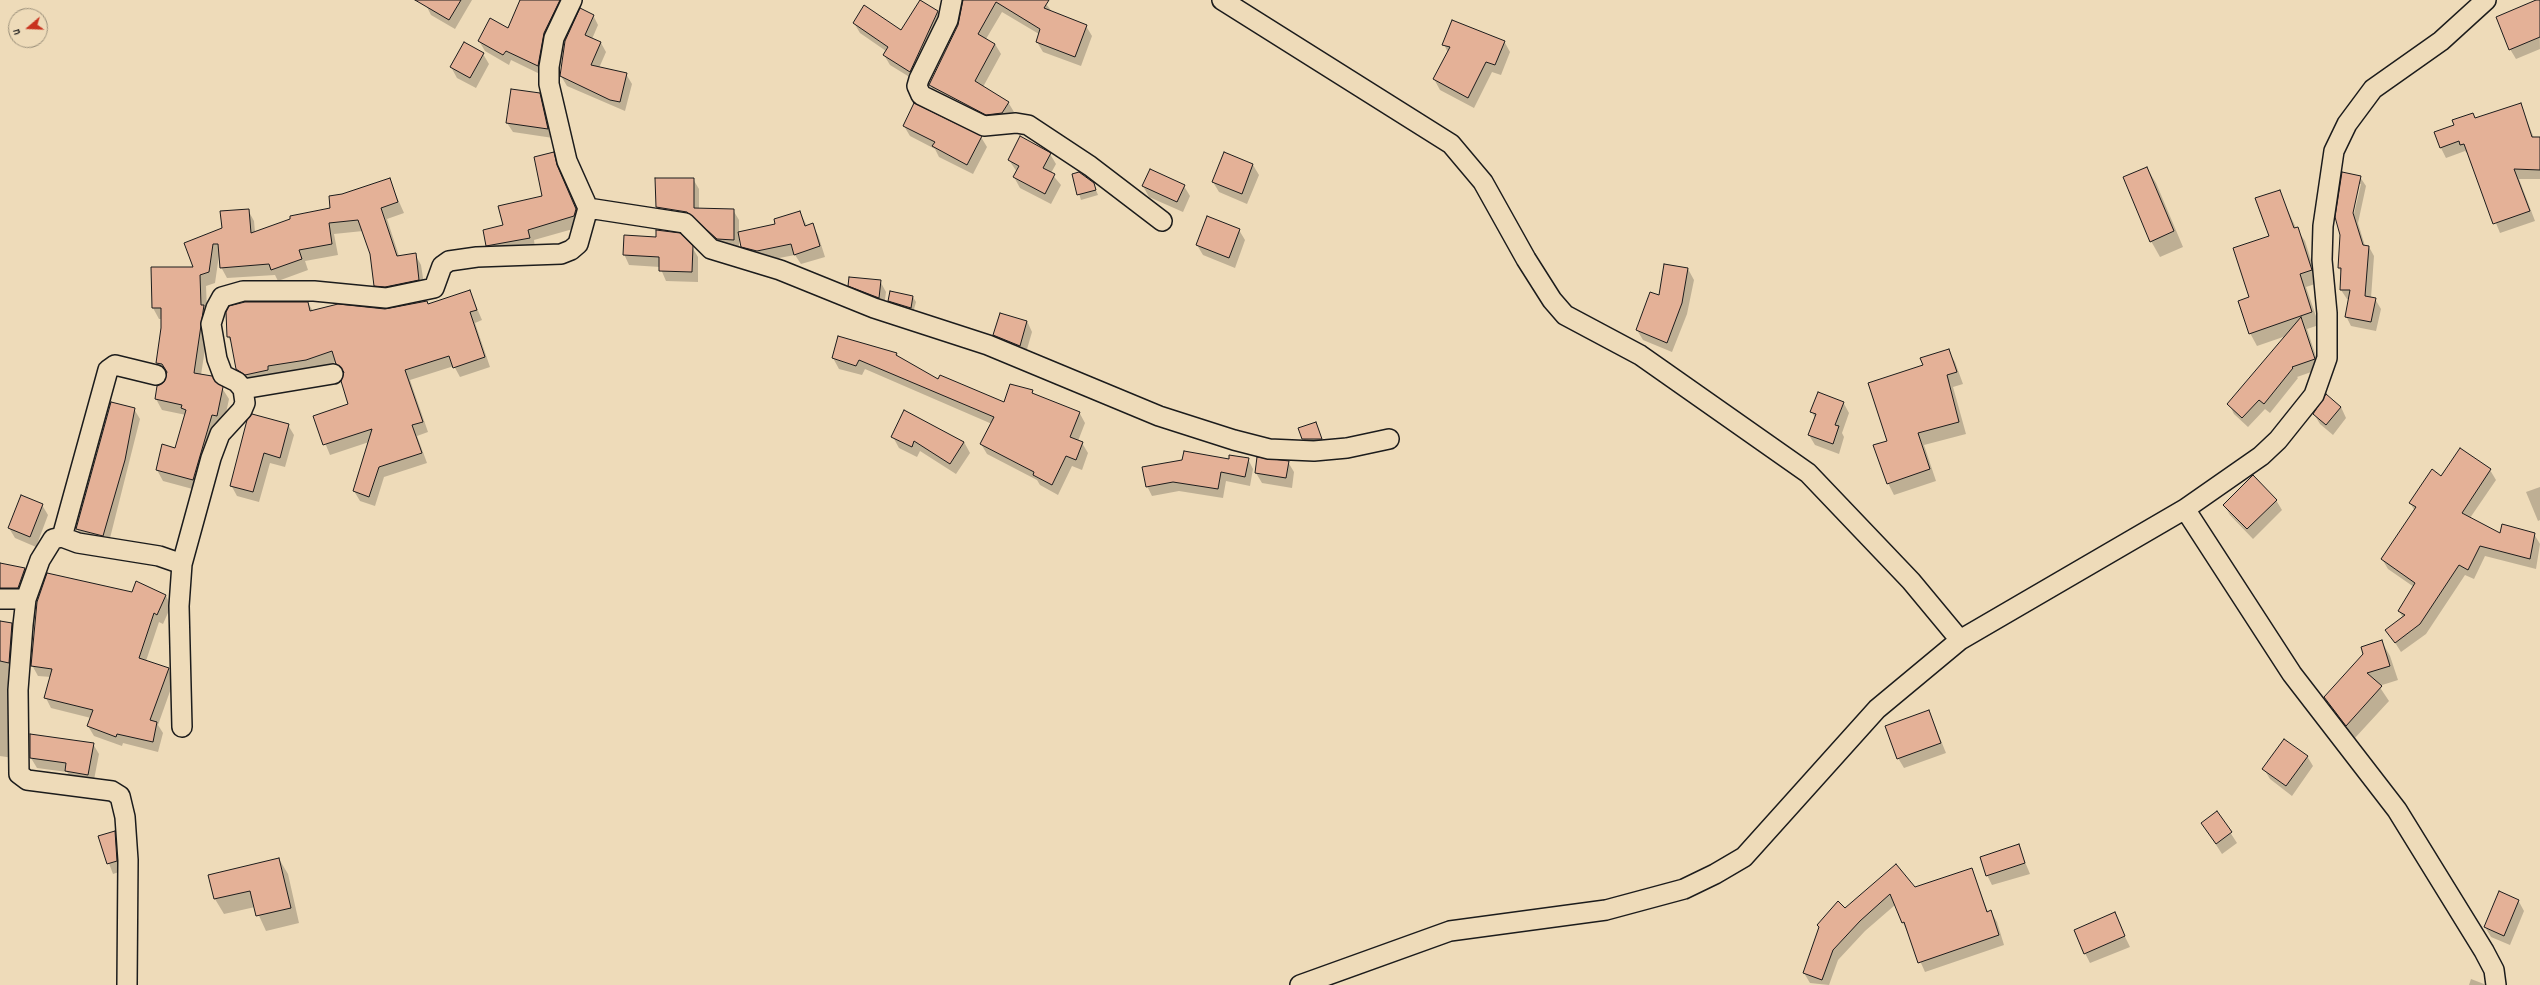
<!DOCTYPE html>
<html>
<head>
<meta charset="utf-8">
<style>
  body { margin:0 }
  #map { position:relative; width:2540px; height:985px; overflow:hidden; background:#eedbb9; font-family:Dekko,sans-serif }
  canvas { display:block }
  .north { position:absolute; left:8px; top:8px; width:40px; height:40px; box-sizing:border-box; background:#eedbb9; border:1px solid #9a8f7a; border-radius:50%; rotate:251deg; font-size:11px; font-weight:700; line-height:16px; text-align:center; color:#1c1c1c }
  .north::after { content:''; display:block; margin:auto; width:14px; height:18px; background:#c8321e; clip-path:polygon(50% 0,100% 100%,50% 72%,0 100%) }
</style>
</head>
<body>
<div id="map">
<canvas width="2540" height="985"></canvas>
<div class="north">U</div>
</div>
<script>
const context = document.querySelector('canvas').getContext('2d');
context.lineJoin = 'round';
function fillPath(path, color) {
  context.fillStyle = color;
  context.fill(path, 'evenodd');
}
function toPath(rows) {
  const path = new Path2D();
  for (const r of rows) {
    path.moveTo(r[0], r[1]);
    for (let i = 2; i < r.length; i += 2) path.lineTo(r[i], r[i + 1]);
  }
  return path;
}
function trace(path, color, width, dash) {
  context.strokeStyle = color;
  context.lineWidth = width;
  context.lineCap = dash ? 'butt' : 'round';
  context.setLineDash(dash || []);
  context.stroke(path);
}
const shadow = toPath([
  [428,0,472,0,455,29,431,15,426,5],
  [522,0,560,0,566,9,544,76,511,60,509,65,485,51,479,41,508,29],
  [963,0,1043,0,1053,13,1086,26,1092,36,1081,66,1043,52,1037,42,1039,34,1002,12,986,39,995,44,1001,54,983,87,1008,102,1014,112,1008,123,993,125,936,95,930,85,959,25],
  [2539,0,2540,49,2516,59,2510,49],
  [920,1,938,12,944,22,916,81,890,65,884,55,886,51,860,33,854,23,901,31],
  [593,15,598,25,592,39,601,43,606,52,599,68,626,74,632,84,625,111,567,86,561,76],
  [1504,41,1510,52,1501,75,1492,72,1474,108,1440,90,1434,79,1448,53,1444,44],
  [483,54,489,64,476,88,457,78,451,67],
  [539,94,545,103,553,138,513,132,507,123],
  [2520,104,2534,138,2540,138,2540,179,2519,179,2535,221,2500,233,2468,154,2465,151,2446,158,2441,148,2455,126,2473,114,2476,119],
  [904,126,981,137,987,147,973,174,939,157,935,149,910,136],
  [553,154,582,220,580,227,534,240,535,248,493,256,487,245,543,197],
  [1050,154,1056,164,1051,173,1061,185,1051,204,1020,188,1014,177,1017,172,1009,160],
  [1224,154,1253,165,1259,175,1247,204,1219,192,1213,182],
  [2147,168,2156,183,2183,247,2160,257,2151,241],
  [2343,173,2360,177,2366,186,2358,223,2365,246,2369,247,2374,256,2371,298,2375,299,2381,309,2376,331,2351,326,2346,316,2349,299,2347,299,2341,290,2342,274,2339,268,2341,235,2336,217],
  [2358,184,2361,184,2353,218,2351,217],
  [1073,175,1093,183,1098,195,1081,200],
  [389,179,404,213,387,219,399,256,415,254,421,265,425,291,382,297,375,285,371,254,363,231,334,234,338,255,305,261,308,270,278,281,275,275,227,278,221,267,219,255,215,283,206,286,207,311,210,316,201,375,222,388,229,399,223,427,200,491,163,481,157,470,176,449,186,415,162,410,156,399,167,375,163,374,157,363,162,319,159,319,153,308,152,268,195,268,223,229,248,210,254,221,255,232,331,209,342,195],
  [693,179,699,189,699,209,733,210,739,220,739,233,777,225,800,212,807,226,812,225,818,235,825,257,801,264,795,255,763,261,748,257,739,235,739,250,724,249,663,217,657,207],
  [1143,186,1184,186,1190,196,1183,212,1149,197],
  [2279,191,2296,228,2305,241,2318,283,2306,287,2319,325,2307,329,2320,369,2297,377,2298,378,2270,413,2265,409,2248,427,2234,414,2229,404,2286,336,2257,346,2250,333,2250,298,2270,237],
  [1239,230,1245,240,1235,268,1203,255,1197,245],
  [692,247,698,257,698,282,666,281,660,267,629,265,624,254],
  [1688,269,1694,280,1687,314,1672,352,1643,340,1637,330,1659,296],
  [880,281,886,292,884,307,855,296,849,285],
  [470,292,482,320,475,323,490,367,460,377,454,366,410,380,428,432,417,436,427,463,384,477,375,506,360,501,354,491,369,442,330,455,314,416,350,405,344,375,336,362,312,370,243,379,237,369,233,346,228,337,226,317,230,307,308,303,313,311,385,310,428,305],
  [890,292,913,297,916,302,913,313,891,306,889,301],
  [1027,321,1032,332,1025,356,1000,345,994,335],
  [839,337,897,354,899,358,939,381,1005,404,1032,391,1034,395,1079,412,1085,423,1078,441,1082,443,1088,453,1082,470,1072,466,1058,495,1040,485,1037,480,987,454,981,444,992,424,865,369,862,375,839,369,833,358],
  [1948,350,1955,362,1963,384,1953,387,1966,434,1924,445,1936,481,1894,495,1888,483,1888,441],
  [1843,402,1849,413,1842,433,1844,437,1839,454,1815,445,1809,435,1815,418,1812,412],
  [2341,407,2346,418,2333,435,2320,424,2314,414],
  [134,409,140,419,108,546,83,539,77,529],
  [905,411,964,442,970,453,956,474,920,451,917,457,899,448,893,437],
  [1315,423,1324,444,1306,444,1299,428],
  [288,425,294,435,285,467,270,463,259,502,237,496,231,485],
  [1248,459,1253,469,1250,486,1226,481,1223,498,1179,491,1152,496,1147,486,1230,460],
  [1288,462,1294,472,1292,488,1262,483,1256,473],
  [2490,470,2496,480,2470,518,2501,535,2534,534,2540,544,2536,569,2485,556,2474,579,2465,575,2426,634,2401,652,2387,630,2403,618,2399,611,2414,587,2388,569,2382,559,2415,511,2410,503,2442,477],
  [2540,487,2540,520,2538,521,2526,492],
  [2276,500,2282,510,2253,539,2230,515,2224,505],
  [42,505,48,515,36,547,15,538,9,528],
  [0,564,25,569,31,579,24,598,0,595],
  [136,582,166,596,171,606,163,624,159,622,146,661,168,669,174,680,158,725,163,733,158,752,123,743,122,746,94,736,88,726,91,718,51,708,46,698,51,677,38,676,32,665,133,593],
  [0,622,11,624,17,634,12,717,9,736,13,742,13,758,0,756],
  [2382,642,2390,656,2398,680,2379,686,2389,701,2354,739,2325,697],
  [1929,711,1946,753,1904,768,1898,758],
  [93,744,99,754,93,785,72,781,67,772,37,768,31,758],
  [2307,756,2313,766,2292,796,2270,779,2264,769],
  [2217,812,2237,843,2222,854,2202,823],
  [114,832,120,842,122,871,113,874,99,837],
  [2018,845,2030,874,1992,885,1987,875],
  [279,859,288,874,299,923,266,931,255,907,224,914,215,899,210,876],
  [1896,866,1914,888,1972,869,1988,912,1991,912,1997,922,2004,945,1925,972,1895,905,1865,931,1838,960,1829,985,1810,983,1804,973,1845,909],
  [2518,900,2524,911,2510,945,2491,937,2485,927],
  [2114,914,2130,947,2090,963,2085,953],
  [2471,979,2484,984,2485,985,2469,985]
]);
const building = toPath([
  [415,0,461,0,449,20,415,0],
  [520,0,560,0,544,33,538,66,506,51,503,55,478,41,490,18,508,28,520,0],
  [920,0,938,11,910,72,883,55,888,47,853,23,864,5,901,30,920,0],
  [963,0,1049,0,1044,8,1087,25,1075,57,1036,42,1040,29,996,2,978,34,995,44,975,81,1009,102,1002,113,986,115,929,85,958,25,963,0],
  [2536,0,2540,0,2540,37,2509,50,2496,17,2536,0],
  [580,8,594,15,585,35,601,42,591,65,627,73,620,102,610,100,560,76,565,41,580,8],
  [1452,20,1505,41,1495,65,1486,62,1468,98,1433,79,1450,47,1442,45,1452,20],
  [464,42,484,53,470,78,450,67,464,42],
  [511,89,540,93,548,129,506,123,511,89],
  [914,103,982,136,967,165,932,146,935,142,903,126,914,103],
  [2521,103,2532,137,2540,137,2540,170,2514,169,2530,211,2493,224,2464,144,2460,145,2459,141,2440,148,2434,132,2454,125,2452,120,2473,113,2475,118,2521,103],
  [1020,136,1051,153,1043,168,1055,174,1045,194,1013,177,1019,166,1008,160,1020,136],
  [554,152,557,165,576,209,574,216,528,230,530,238,486,246,483,230,503,225,498,206,542,196,534,157,554,152],
  [1224,152,1253,164,1242,194,1212,182,1224,152],
  [2147,167,2174,231,2150,242,2123,177,2147,167],
  [1150,169,1185,185,1177,202,1142,186,1150,169],
  [1079,172,1094,183,1096,190,1077,195,1072,174,1079,172],
  [2342,172,2361,176,2353,213,2363,245,2369,246,2365,296,2376,298,2371,322,2345,317,2350,290,2340,290,2341,268,2338,268,2340,235,2335,217,2342,172],
  [390,178,398,202,381,208,397,256,416,253,419,280,385,287,374,286,370,254,358,220,329,223,332,244,299,250,302,259,271,270,269,264,220,268,218,244,213,244,209,272,200,275,201,305,204,305,194,373,212,376,223,387,217,416,212,415,193,480,156,470,162,444,175,448,186,410,181,408,182,405,155,399,157,386,164,382,167,372,162,364,156,363,161,328,161,308,152,308,151,267,193,267,184,243,222,228,220,211,249,209,251,233,290,219,290,216,330,208,329,196,342,194,390,178],
  [655,178,694,178,694,208,734,209,734,240,717,239,687,212,656,207,655,178],
  [2280,190,2294,228,2298,227,2312,270,2300,274,2312,312,2249,334,2238,301,2249,297,2233,248,2269,236,2255,198,2280,190],
  [800,211,805,226,813,223,820,246,794,255,791,244,757,251,741,247,738,232,775,224,774,219,800,211],
  [1207,216,1240,229,1229,258,1196,245,1207,216],
  [656,230,680,233,693,246,692,272,659,271,659,257,623,255,624,235,656,237,656,230],
  [1664,264,1688,268,1682,303,1667,343,1636,330,1650,292,1659,295,1664,264],
  [849,277,881,280,879,298,848,286,849,277],
  [470,290,477,310,470,312,485,357,453,368,449,356,405,370,423,422,412,425,422,453,379,467,369,497,353,491,372,429,323,445,313,416,348,404,341,381,344,372,336,364,332,351,306,360,268,366,268,370,245,375,236,369,230,337,227,337,226,312,229,306,245,302,308,302,310,311,338,304,385,309,427,301,428,304,470,290],
  [890,291,913,296,911,308,888,301,890,291],
  [1000,313,1027,321,1020,346,993,335,1000,313],
  [2301,317,2315,359,2292,367,2293,368,2264,404,2259,400,2242,418,2227,404,2301,317],
  [838,336,897,353,896,355,938,379,940,375,1004,402,1010,384,1033,390,1032,393,1080,412,1070,437,1083,442,1076,460,1066,456,1052,485,1033,475,1034,472,980,444,994,417,859,360,856,366,832,358,838,336],
  [1949,349,1957,372,1947,375,1959,422,1918,433,1930,469,1887,484,1873,445,1887,441,1868,383,1923,365,1920,358,1949,349],
  [1818,392,1844,402,1835,425,1839,426,1833,444,1808,435,1816,414,1810,412,1818,392],
  [2326,394,2341,407,2326,425,2313,414,2326,394],
  [111,402,135,408,125,460,103,536,76,529,111,402],
  [904,410,964,442,950,464,914,441,912,447,891,437,904,410],
  [252,414,289,424,280,458,264,453,253,492,230,486,247,420,252,414],
  [1316,422,1322,439,1302,439,1298,428,1316,422],
  [2460,448,2491,469,2462,513,2500,533,2502,524,2535,533,2530,559,2480,546,2468,570,2459,565,2420,624,2395,643,2385,630,2405,615,2398,611,2415,583,2381,559,2416,507,2409,503,2432,469,2441,476,2460,448],
  [1184,451,1229,459,1229,455,1249,458,1245,477,1221,472,1218,489,1173,482,1146,487,1142,467,1182,460,1184,451],
  [1257,457,1289,461,1286,478,1255,473,1257,457],
  [2253,475,2277,500,2247,529,2223,505,2253,475],
  [21,495,43,504,30,537,8,528,21,495],
  [0,563,25,568,18,588,0,588,0,563],
  [47,573,132,592,136,581,166,595,157,615,154,613,139,658,169,668,150,720,157,722,153,742,117,734,116,737,87,726,93,710,44,698,52,669,31,666,37,602,47,573],
  [0,621,12,623,9,663,0,661,0,621],
  [2382,640,2390,666,2367,673,2382,686,2346,726,2324,697,2363,654,2361,647,2382,640],
  [1929,710,1941,743,1897,759,1885,726,1929,710],
  [30,734,94,743,88,775,65,771,66,763,30,758,30,734],
  [2284,739,2308,756,2286,786,2262,769,2284,739],
  [2217,811,2232,832,2216,844,2201,823,2217,811],
  [115,831,117,861,107,864,98,836,115,831],
  [2019,844,2025,863,1986,876,1980,857,2019,844],
  [279,858,291,908,256,916,250,891,214,899,208,875,279,858],
  [1896,864,1915,887,1972,868,1987,912,1991,910,1999,935,1918,963,1904,922,1902,923,1890,894,1860,921,1833,950,1822,980,1803,973,1819,927,1817,925,1838,901,1845,908,1896,864],
  [2499,891,2519,900,2504,936,2484,927,2499,891],
  [2115,912,2125,936,2084,954,2074,930,2115,912]
]);
const minor = toPath([
  [952,0,948,20,919,79,917,86,921,95,984,126,1016,123,1028,125,1090,166,1162,221],
  [1222,0,1451,144,1483,182,1526,259,1552,300,1565,315,1640,355,1808,473,1911,581,1960,640],
  [588,208,685,223,711,249,780,270,874,308,988,345,1159,416,1234,440,1269,449,1314,451,1347,448,1389,439],
  [243,389,333,374],
  [2185,509,2292,674,2397,810,2484,951,2494,970,2496,985],
  [62,537,108,370,115,365,156,375],
  [0,599,26,599],
  [182,727,179,606,182,564],
  [127,985,128,860,125,817,120,796,112,791,27,780,19,774,18,690,23,625,26,599,40,560,53,539,62,537,78,543,159,556,182,564,211,458,220,434,242,410,245,403,243,389,237,382,223,375,217,359,211,324,216,308,222,297,243,291,314,291,386,298,434,288,442,266,449,261,477,257,561,254,571,250,578,244,588,208,567,161,549,84,549,67,554,38,572,0],
  [1300,985,1450,931,1606,910,1684,889,1715,874,1744,857,1877,709,1960,640,2185,509,2261,456,2278,440,2314,395,2327,358,2327,313,2322,260,2323,226,2334,151,2347,124,2373,89,2441,41,2486,0]
]);
fillPath(shadow, '#0003');
fillPath(building, '#e4b197');
trace(building, '#1c1c1c', 1);
trace(minor, '#1c1c1c', 22);
trace(minor, '#eedbb9', 19);
</script>
</body>
</html>
